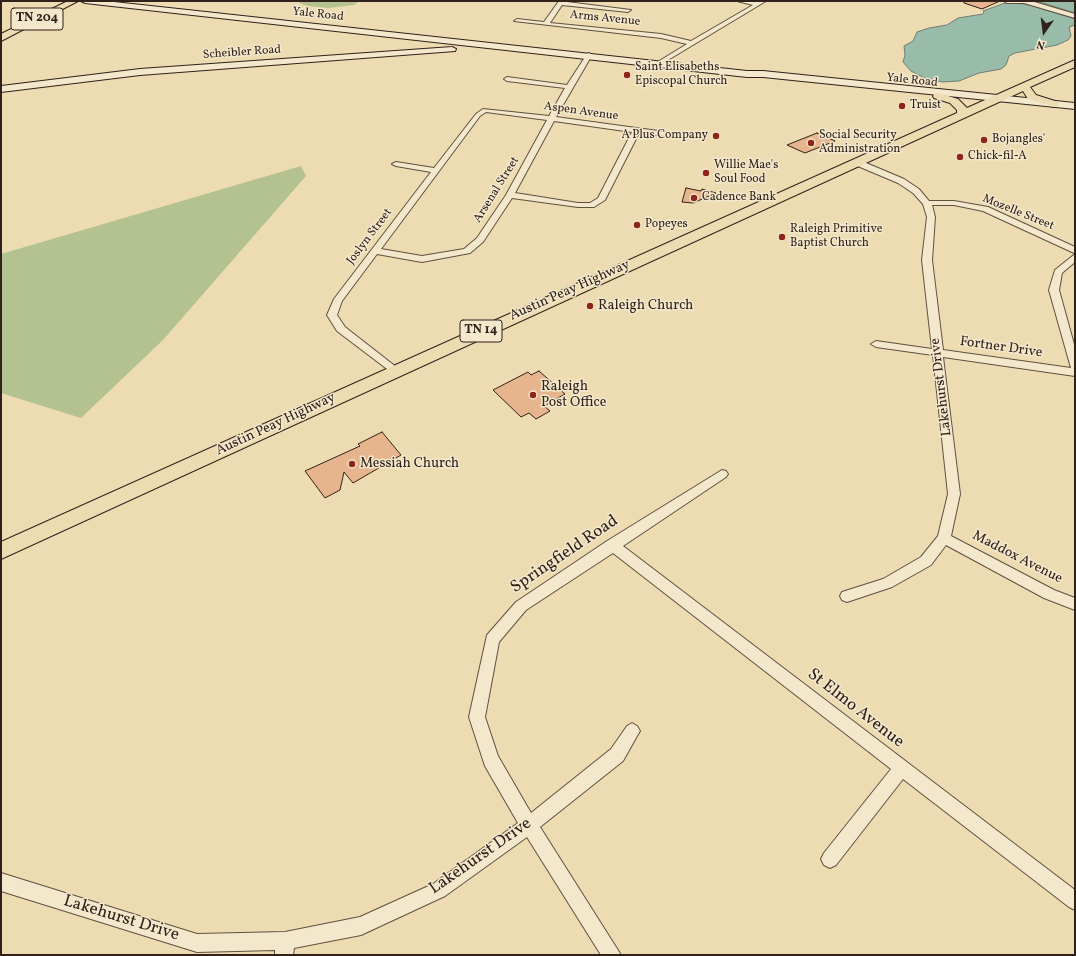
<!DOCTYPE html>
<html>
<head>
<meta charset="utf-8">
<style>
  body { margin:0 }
  #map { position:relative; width:1076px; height:956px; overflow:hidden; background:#eddcb1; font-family:Vollkorn,serif }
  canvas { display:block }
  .frame { position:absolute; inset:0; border:2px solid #31211b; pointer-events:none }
  .north { position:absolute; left:1024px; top:12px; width:40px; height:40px; -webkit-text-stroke:3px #f3e8cc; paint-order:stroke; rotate:194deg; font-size:11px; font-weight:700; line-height:16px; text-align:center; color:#31211b }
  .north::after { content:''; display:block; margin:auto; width:14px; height:18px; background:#31211b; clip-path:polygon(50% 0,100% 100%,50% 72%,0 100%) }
</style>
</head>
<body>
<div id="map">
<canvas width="1076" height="956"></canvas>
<div class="frame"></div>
<div class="north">N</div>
</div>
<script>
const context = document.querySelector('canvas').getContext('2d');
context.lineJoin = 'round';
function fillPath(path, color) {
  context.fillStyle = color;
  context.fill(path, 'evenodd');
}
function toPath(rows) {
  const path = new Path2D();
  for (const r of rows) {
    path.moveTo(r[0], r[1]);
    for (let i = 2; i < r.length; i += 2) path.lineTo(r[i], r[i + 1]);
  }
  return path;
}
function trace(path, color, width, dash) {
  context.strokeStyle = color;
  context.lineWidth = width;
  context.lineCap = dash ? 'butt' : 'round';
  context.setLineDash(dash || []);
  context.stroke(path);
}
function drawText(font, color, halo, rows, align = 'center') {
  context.font = font + ' Vollkorn,serif';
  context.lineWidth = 3;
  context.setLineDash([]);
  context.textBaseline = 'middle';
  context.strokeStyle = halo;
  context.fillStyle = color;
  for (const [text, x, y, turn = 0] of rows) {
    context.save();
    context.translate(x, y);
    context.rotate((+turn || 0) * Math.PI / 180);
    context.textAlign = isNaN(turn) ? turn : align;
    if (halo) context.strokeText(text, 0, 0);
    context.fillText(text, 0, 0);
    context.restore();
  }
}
const green = toPath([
  [300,1,359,1,354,5,328,8,308,6,299,3],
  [301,166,306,176,163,340,81,418,1,393,1,254]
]);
const water = toPath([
  [1035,1,1075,1,1075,13,1036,1,1035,1],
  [1005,3,1026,4,1075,19,1075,25,1069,27,1071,36,1068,40,1057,45,1015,53,1009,56,1006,65,1001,69,979,73,959,81,943,82,926,79,911,71,903,62,905,55,904,46,913,41,917,32,929,28,947,25,958,18,983,14,984,12,983,11,1005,3]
]);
const building = toPath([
  [964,1,1000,1,982,9,964,3,964,1],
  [817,133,835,141,805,153,787,145,817,133],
  [686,188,701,191,702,189,716,193,693,203,682,202,686,188],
  [539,371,565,394,544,406,550,411,536,419,529,413,521,417,493,390,528,372,531,375,539,371],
  [382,432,401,455,353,483,344,472,340,490,325,498,305,471,360,446,358,444,382,432]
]);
const street = toPath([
  [559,1,631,10,628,12,562,5,550,23,661,34,691,41,753,5,737,1,766,1,658,66,655,64,656,63,687,44,661,38,514,21,517,19,544,22,559,1],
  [1004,1,1031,1,1075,14,1075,18,1024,3,1007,3,1004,1],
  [589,53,592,55,556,117,673,133,677,135,673,137,639,133,605,200,594,207,578,207,512,198,483,242,470,253,422,262,377,254,342,301,337,315,345,327,400,370,399,372,391,372,337,331,327,315,334,299,431,172,396,166,392,164,396,162,434,168,476,114,483,109,549,116,565,88,507,81,504,79,507,77,567,85,587,54,589,53],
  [486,112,547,120,506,195,477,238,464,249,422,256,381,249,480,116,486,112],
  [554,121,632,132,598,198,590,203,578,203,515,193,554,121],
  [853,160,859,160,904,179,919,189,929,201,954,201,988,207,1075,247,1075,253,1072,252,983,211,954,205,932,205,935,217,932,260,943,350,1071,368,1049,290,1055,270,1075,254,1075,262,1062,273,1059,290,1075,348,1075,376,943,357,960,494,951,536,1054,590,1075,598,1075,610,1044,598,946,545,931,565,892,587,847,602,842,600,840,596,842,592,883,579,921,557,938,536,948,494,933,355,876,347,871,344,876,341,932,349,922,260,927,217,923,204,913,193,898,183,853,164,853,160],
  [722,470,726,471,728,474,726,477,623,546,1075,890,1075,910,1069,907,903,779,836,865,830,868,824,865,821,859,824,853,891,769,613,553,526,610,499,642,485,717,498,756,531,813,611,749,627,726,632,723,637,726,640,731,637,736,623,761,540,827,621,955,601,955,527,837,445,896,361,935,294,948,293,955,275,955,275,950,197,952,1,891,1,873,197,934,285,932,360,917,433,884,518,823,485,766,469,717,487,635,516,602,607,541,722,470]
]);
const secondary = toPath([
  [81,1,105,1,747,71,763,71,1075,103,1075,109,763,77,747,77,85,3,81,1],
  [452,47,456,49,455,51,140,75,1,92,1,86,140,69,452,47]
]);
const primary = toPath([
  [68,1,78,1,1,41,1,34,68,1],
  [1075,60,1075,67,1030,87,1036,95,1058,102,1059,104,1058,106,1054,107,1028,99,1023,91,1,559,1,542,957,113,957,110,950,103,934,98,933,96,934,94,938,93,958,99,967,108,1075,60]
]);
const markers = [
  [627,75,4,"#8f2418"],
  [902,106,4,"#8f2418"],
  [716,136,4,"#8f2418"],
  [984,140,4,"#8f2418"],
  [811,143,4,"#8f2418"],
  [960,157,4,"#8f2418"],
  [706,173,4,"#8f2418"],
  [694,198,4,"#8f2418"],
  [637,225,4,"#8f2418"],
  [782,237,4,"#8f2418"],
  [590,306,4,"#8f2418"],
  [533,395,4,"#8f2418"],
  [352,464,4,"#8f2418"]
];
const farStreetnames = [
  ["Yale Road",318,15,6],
  ["Arms Avenue",605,19,6],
  ["Scheibler Road",242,53,-4],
  ["Yale Road",912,81,6],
  ["Aspen Avenue",581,112,8],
  ["Arsenal Street",497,190,-58],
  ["Mozelle Street",1018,213,22],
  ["Joslyn Street",370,237,-53]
];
const farPoinames = [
  ["Saint Elisabeths",635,68],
  ["Episcopal Church",635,82],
  ["Truist",910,106],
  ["A Plus Company",708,136,"right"],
  ["Social Security",819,136],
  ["Administration",819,150],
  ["Bojangles'",992,140],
  ["Chick-fil-A",968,157],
  ["Willie Mae's",714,166],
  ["Soul Food",714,180],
  ["Cadence Bank",702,198],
  ["Popeyes",645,225],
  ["Raleigh Primitive",790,230],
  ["Baptist Church",790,244]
];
const shields = [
  [37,19,52],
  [481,331,42]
];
const shieldNames = [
  ["TN 204",37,19],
  ["TN 14",481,331]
];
const streetNames = [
  ["Austin Peay Highway",570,291,-24],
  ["Fortner Drive",1001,348,8],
  ["Lakehurst Drive",942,387,-97],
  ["Austin Peay Highway",276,425,-25],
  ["Maddox Avenue",1017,558,27]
];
const poiNames = [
  ["Raleigh Church",598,306],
  ["Raleigh",541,387],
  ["Post Office",541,403],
  ["Messiah Church",360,464]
];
const nearStreetnames = [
  ["Springfield Road",565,555,-34],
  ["St Elmo Avenue",855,709,38],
  ["Lakehurst Drive",481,857,-35],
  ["Lakehurst Drive",121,919,17]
];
fillPath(green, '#b4c28f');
fillPath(water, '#99bcaa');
trace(water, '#6f7e71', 1);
fillPath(building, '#e7b58d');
trace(building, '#31211b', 1);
trace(street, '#605040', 2);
trace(secondary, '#31211b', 2);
trace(primary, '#31211b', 2);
fillPath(street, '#f3e8cc');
fillPath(secondary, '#f3e8cc');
fillPath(primary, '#eddcb1');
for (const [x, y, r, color] of markers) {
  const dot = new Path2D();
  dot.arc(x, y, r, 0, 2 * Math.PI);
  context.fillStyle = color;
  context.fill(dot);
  trace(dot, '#f3e8cc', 1.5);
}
drawText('12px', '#31211b', '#f3e8cc', farStreetnames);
drawText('12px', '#31211b', '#f3e8cc', farPoinames, 'left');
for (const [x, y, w] of shields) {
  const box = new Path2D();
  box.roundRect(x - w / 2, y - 11, w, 22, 3);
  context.fillStyle = '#f3e8cc';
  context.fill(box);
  trace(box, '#31211b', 1);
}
drawText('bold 13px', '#31211b', null, shieldNames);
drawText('14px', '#31211b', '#f3e8cc', streetNames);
drawText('14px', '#31211b', '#f3e8cc', poiNames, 'left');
drawText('17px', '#31211b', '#f3e8cc', nearStreetnames);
</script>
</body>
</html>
